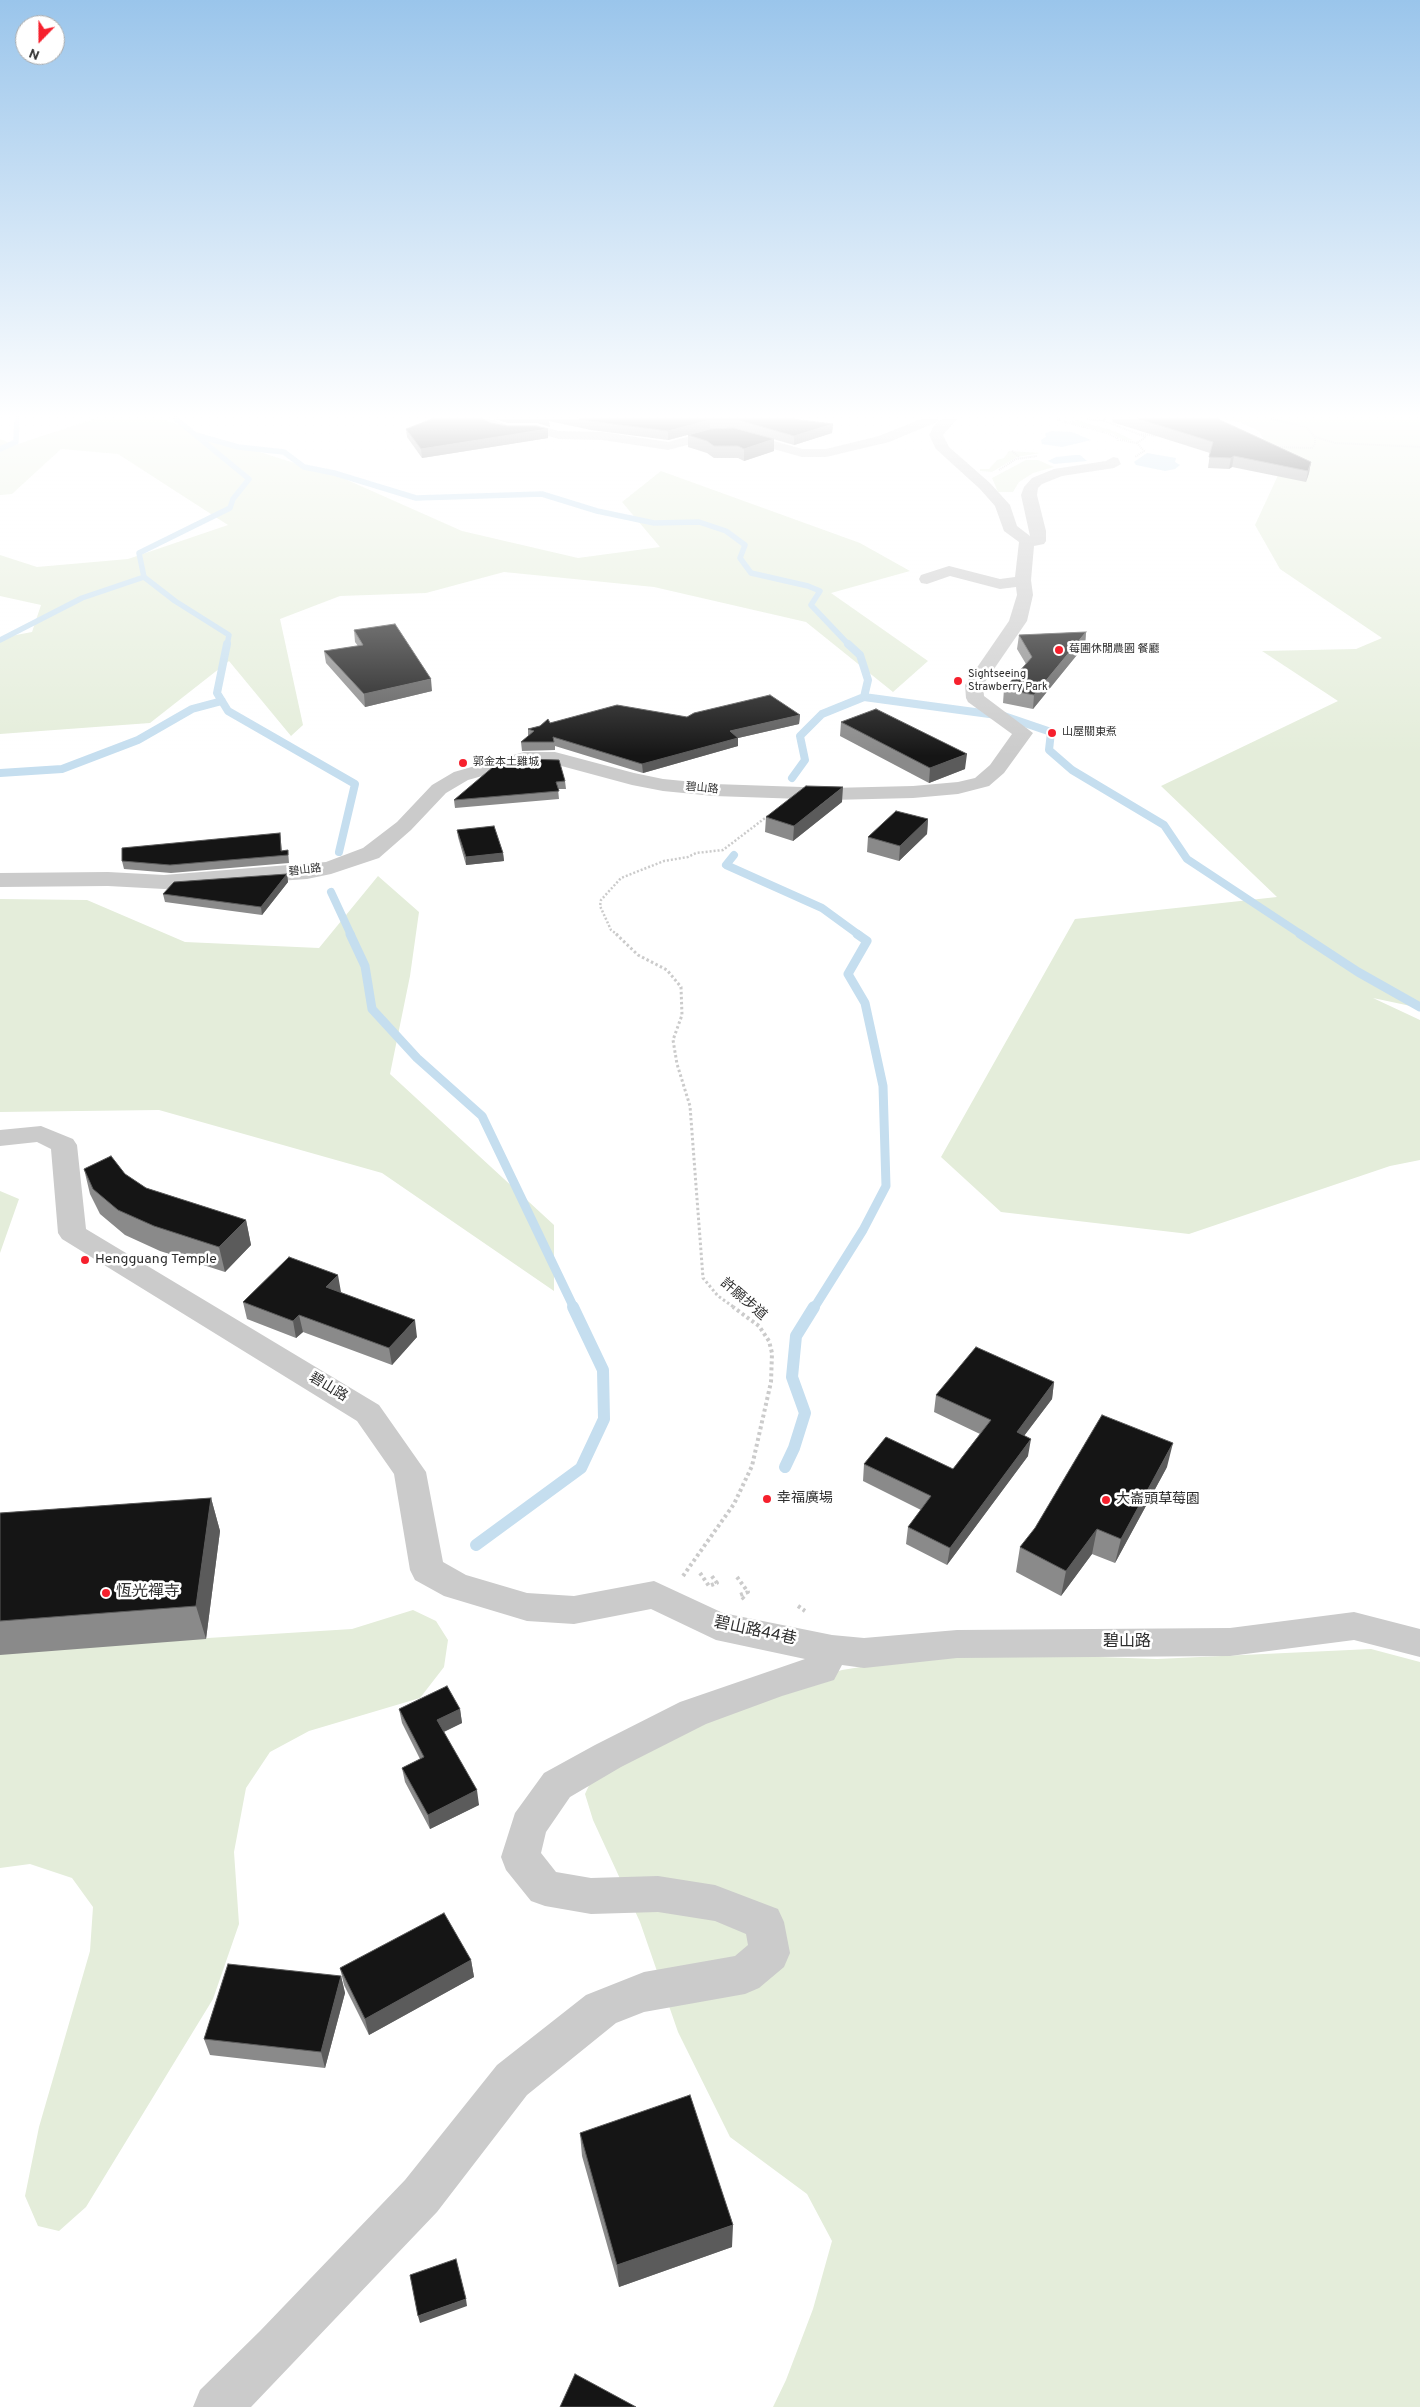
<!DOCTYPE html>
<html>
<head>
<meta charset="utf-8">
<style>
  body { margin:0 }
  #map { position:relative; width:1420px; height:2407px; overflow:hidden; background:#fff; font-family:Overpass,sans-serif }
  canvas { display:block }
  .north { position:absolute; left:15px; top:15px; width:50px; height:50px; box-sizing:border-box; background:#fff; border:1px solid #ababab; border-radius:50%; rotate:202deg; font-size:14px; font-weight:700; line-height:20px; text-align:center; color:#2e2e2e }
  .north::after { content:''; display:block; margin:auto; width:18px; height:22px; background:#f6202d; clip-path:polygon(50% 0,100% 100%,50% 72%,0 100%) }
</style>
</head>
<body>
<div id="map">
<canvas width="1420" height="2407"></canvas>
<div class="north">N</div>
</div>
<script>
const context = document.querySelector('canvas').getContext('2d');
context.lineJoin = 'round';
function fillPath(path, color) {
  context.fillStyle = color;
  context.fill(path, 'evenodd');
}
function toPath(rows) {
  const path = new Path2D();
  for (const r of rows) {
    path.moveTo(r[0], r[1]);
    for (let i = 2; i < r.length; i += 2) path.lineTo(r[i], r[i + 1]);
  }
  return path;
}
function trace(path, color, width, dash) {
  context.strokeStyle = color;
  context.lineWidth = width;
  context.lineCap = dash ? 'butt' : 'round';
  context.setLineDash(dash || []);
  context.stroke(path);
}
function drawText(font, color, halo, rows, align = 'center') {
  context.font = font + ' Overpass,"Noto Sans TC",sans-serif';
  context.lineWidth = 5;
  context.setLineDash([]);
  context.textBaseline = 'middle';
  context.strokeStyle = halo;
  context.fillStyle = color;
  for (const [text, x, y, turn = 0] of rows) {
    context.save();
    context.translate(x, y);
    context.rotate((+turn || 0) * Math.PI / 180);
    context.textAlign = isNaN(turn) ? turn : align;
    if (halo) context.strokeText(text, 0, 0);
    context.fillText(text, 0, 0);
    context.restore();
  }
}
const green = toPath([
  [94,419,163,419,193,431,345,479,462,531,578,558,660,547,622,502,661,471,860,543,910,571,831,593,928,661,893,692,806,622,654,587,504,572,426,593,340,596,280,619,303,725,291,736,229,661,150,723,0,734,0,638,32,632,41,605,0,596,0,555,37,567,128,559,228,525,118,454,61,449,12,494,0,495,0,439,15,445],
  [1221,419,1420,419,1420,1008,1373,998,1420,1020,1420,1160,1390,1166,1189,1234,1001,1212,941,1157,1075,919,1277,897,1161,786,1338,701,1262,651,1356,649,1382,638,1280,569,1255,525,1280,471,1259,431,1239,422],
  [1075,420,1111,430,1133,440,1123,440,1113,434,1070,422],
  [1009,451,1040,453,1017,457,992,472,980,471,980,469,989,469,997,460,1004,458],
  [1026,460,1038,460,1054,467,1033,473,1019,482,1013,492,998,492,992,478],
  [378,876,419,912,410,976,390,1074,554,1225,554,1291,382,1173,159,1110,0,1112,0,899,87,900,185,942,319,948],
  [0,1191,19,1199,0,1253],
  [413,1610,436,1621,448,1640,444,1667,420,1698,309,1731,270,1752,246,1788,234,1852,239,1924,213,1999,86,2207,59,2231,38,2226,25,2196,39,2127,90,1951,93,1907,72,1878,30,1864,0,1868,0,1649,80,1646,352,1629],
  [1371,1649,1420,1662,1420,2407,773,2407,786,2380,813,2309,832,2241,807,2194,730,2137,678,2032,640,1922,593,1820,585,1794,592,1779,765,1694,842,1670,954,1652,1157,1659]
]);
const water = toPath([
  [1053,431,1072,432,1091,440,1062,447,1042,444,1041,440,1046,437,1045,433],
  [1147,453,1176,458,1175,462,1180,465,1175,469,1165,471,1136,465,1134,462],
  [1076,455,1080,455,1087,461,1054,464,1048,461,1056,457]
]);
const streamFar3 = toPath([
  [176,419,249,479,233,499,230,508,139,553,144,577,175,601,229,635,227,645],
  [199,436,238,447,284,452,304,467,334,473,416,498,542,494,597,511,654,523,699,522,726,531,745,545,740,558,751,573,808,586,820,591,811,605,849,645],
  [0,449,16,442,17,419],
  [0,640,82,598,144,577]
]);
const streamFar2 = toPath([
  [227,644,217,693,228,711,355,784,339,852],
  [864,697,1004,716,1051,732,1049,750,1072,770,1164,825,1187,859,1302,935],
  [0,773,62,769,138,740,192,709,222,701],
  [792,778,805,760,800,736,822,714,864,697,868,680,860,655,848,644],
  [734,855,726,865,822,908,859,935],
  [331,892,351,935]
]);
const streamFar1 = toPath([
  [350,934,365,966,372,1009,417,1058,482,1116,574,1308],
  [1300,934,1358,972,1420,1007],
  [814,1308,863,1230,886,1186,883,1086,865,1003,848,974,867,941,857,934]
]);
const stream = toPath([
  [785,1467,794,1448,805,1413,792,1377,796,1336,814,1307],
  [476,1545,581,1468,604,1419,603,1370,573,1307]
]);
const pathFar3 = toPath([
  [1060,419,1057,420,1107,433,1117,438,1118,441],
  [1087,419,1104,421],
  [1105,419,1104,421,1146,437,1137,443,1144,451,1135,457],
  [1271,419,1306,427,1315,437,1335,443,1420,447],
  [1141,434,1157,436],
  [1120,440,1137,443],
  [1276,447,1312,448,1315,444,1315,437],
  [1012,451,1019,457],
  [999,470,1016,459,1037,456]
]);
const pathFar2 = toPath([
  [618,935,611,930,600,906,601,900,621,878,664,861,688,857,696,853,723,850,769,815]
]);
const pathFar1 = toPath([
  [616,934,638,955,667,970,681,987,682,1015,673,1040,677,1064,690,1106,703,1278,718,1296,735,1308]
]);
const path = toPath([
  [700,1573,709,1586,717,1583,711,1575],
  [683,1576,734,1504,752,1466,771,1382,772,1353,769,1341,759,1326,733,1307],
  [737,1577,748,1592,740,1595,745,1600],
  [798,1606,805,1611]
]);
const minor = toPath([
  [471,419,488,419,508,425,537,425,559,431,603,432,668,442,710,431,735,430,802,449,826,449,879,436,921,419,939,419,937,422,889,442,826,457,802,457,734,438,710,439,668,450,603,440,559,439,537,433,508,433,492,430,471,419],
  [942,419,957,419,943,435,949,447,990,483,1010,505,1017,526,1030,536,1021,495,1024,487,1032,478,1054,469,1106,461,1113,457,1118,458,1121,464,1114,468,1062,476,1042,484,1038,488,1037,495,1046,531,1046,541,1044,544,1034,546,1031,580,1033,595,1027,621,983,685,984,696,1033,733,1004,773,989,786,958,794,913,798,831,800,714,796,663,791,632,785,554,764,525,764,468,780,446,793,411,830,379,858,331,874,307,879,164,889,108,886,0,887,0,873,108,872,164,875,326,862,363,848,397,822,432,785,454,772,524,752,555,752,634,773,663,779,714,784,831,788,913,786,958,782,975,778,990,765,1012,734,968,702,966,698,965,685,1009,621,1017,595,1016,587,1000,589,950,576,927,584,921,583,919,579,921,575,949,566,1000,579,1015,577,1019,542,1004,531,995,506,980,489,936,449,929,435,935,424,942,419],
  [41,1126,73,1139,77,1145,86,1229,379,1405,426,1472,443,1562,466,1575,527,1593,574,1596,654,1581,723,1613,832,1635,864,1638,957,1630,1230,1628,1354,1612,1420,1629,1420,1657,1354,1640,1230,1656,957,1658,864,1668,842,1665,834,1680,782,1696,706,1724,621,1767,570,1797,546,1832,541,1853,556,1872,591,1878,658,1876,715,1885,778,1909,784,1922,790,1953,784,1967,759,1988,745,1994,644,2012,616,2023,527,2095,437,2212,251,2407,193,2407,200,2390,260,2331,405,2180,497,2065,586,1995,644,1972,735,1956,748,1945,746,1934,715,1921,658,1912,591,1914,545,1906,531,1901,506,1870,501,1857,515,1813,544,1773,595,1745,680,1702,805,1659,716,1640,651,1609,574,1624,527,1621,444,1596,415,1580,410,1570,394,1474,357,1421,62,1239,58,1233,51,1149,37,1142,0,1146,0,1130,41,1126]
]);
const wall = toPath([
  [494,419,793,419,833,424,832,433,794,445,735,428,710,429,668,440,591,430,549,421,550,427,537,423,508,423],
  [1113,419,1218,419,1311,462,1309,473,1306,482,1232,467,1229,469,1208,468,1210,453,1112,422],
  [491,423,507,426,548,429,548,438,422,458,407,437,406,429],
  [688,435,774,439,774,451,744,461,738,458,714,458,707,453,688,447],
  [354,630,432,691,365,707,326,663,324,651,358,646,355,642],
  [1086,632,1085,645,1033,709,1003,703,1004,689,1026,664,1017,649,1019,635],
  [800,715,799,724,738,738,738,746,643,773,555,746,555,750,522,751,521,742,528,736,528,729,550,723,687,717],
  [841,722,965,769,929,783,840,736],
  [525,759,565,781,566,789,558,789,559,799,455,808,454,800],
  [842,802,793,841,765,832,766,817],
  [928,819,927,834,899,861,867,852,868,837],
  [457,830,503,853,504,861,466,865,458,837],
  [280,833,282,851,288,850,289,863,171,873,124,869,122,861],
  [287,874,288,882,262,915,165,902,163,894],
  [84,1169,125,1174,146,1188,246,1220,251,1245,225,1272,160,1251,125,1235,100,1214,90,1194],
  [341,1292,340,1293,417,1337,392,1365,303,1332,296,1338,247,1319,243,1302],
  [1054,1382,1052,1399,1024,1436,1028,1456,947,1565,906,1544,908,1527,921,1510,863,1481,864,1464,953,1469,980,1434,934,1412,936,1395],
  [1167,1467,1115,1563,1092,1554,1061,1596,1016,1572,1020,1547],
  [211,1498,220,1531,206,1639,0,1655,0,1513],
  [399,1709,460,1709,462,1723,444,1732,479,1805,430,1829,405,1782,402,1768,420,1759,402,1723],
  [471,1960,474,1977,369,2035,344,1985,340,1968],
  [341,1976,345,1993,325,2068,210,2055,204,2039],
  [580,2133,732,2247,619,2287,582,2156]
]);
const shadedWall = toPath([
  [710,420,710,429,668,440,668,431],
  [833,424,832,433,794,445,794,436],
  [548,429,548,438,422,458,421,449],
  [774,439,774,451,744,461,744,449],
  [1234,456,1232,467,1229,469,1231,458],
  [1311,462,1309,473,1306,482,1308,471],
  [1086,632,1085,645,1033,709,1034,695],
  [431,679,432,691,365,707,364,694],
  [800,715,799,724,738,738,738,746,643,773,642,764,730,731],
  [967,754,965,769,929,783,930,768],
  [843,787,842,802,793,841,794,826],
  [928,819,927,834,899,861,900,846],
  [503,853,504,861,466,865,466,857],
  [287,874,288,882,262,915,261,907],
  [246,1220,251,1245,225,1272,219,1247],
  [338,1275,341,1292,329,1305,326,1287],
  [299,1315,303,1332,296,1338,293,1321],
  [415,1320,417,1337,392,1365,389,1348],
  [1054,1382,1052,1399,1014,1449,1017,1432],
  [1031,1439,1028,1456,947,1565,950,1548],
  [1173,1443,1167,1467,1115,1563,1121,1539],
  [211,1498,220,1531,206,1639,196,1606],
  [1097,1529,1092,1554,1061,1596,1066,1571],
  [460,1709,462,1723,439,1734,437,1720],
  [477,1790,479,1805,430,1829,428,1815],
  [471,1960,474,1977,369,2035,365,2019],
  [341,1976,345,1993,325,2068,321,2052],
  [733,2225,732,2247,619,2287,617,2265],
  [466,2299,467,2306,420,2323,418,2316]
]);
const building = toPath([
  [432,419,483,419,491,423,507,426,536,426,548,429,421,449,406,429,432,419],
  [580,419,793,419,833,424,794,436,735,419,710,420,668,431,590,421,580,419],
  [1139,419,1218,419,1311,462,1308,471,1234,456,1231,458,1209,457,1213,442,1139,419],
  [734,428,774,439,744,449,738,446,714,446,707,441,688,435,710,429,734,428],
  [395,624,431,679,364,694,324,651,363,645,354,630,395,624],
  [1086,632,1034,695,1004,689,1032,657,1019,635,1086,632],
  [770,695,800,715,730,731,738,738,642,764,553,737,554,742,521,742,534,731,528,729,540,726,548,719,550,723,617,705,687,717,694,713,770,695],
  [876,709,967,754,930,768,841,722,876,709],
  [525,759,559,760,565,781,556,782,559,791,454,800,493,767,525,759],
  [806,786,843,787,794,826,766,817,806,786],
  [896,811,928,819,900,846,868,837,896,811],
  [494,826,503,853,466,857,457,830,494,826],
  [280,833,281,851,288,850,288,855,170,865,122,861,122,848,280,833],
  [287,874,261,907,163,894,174,882,287,874],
  [111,1156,125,1174,146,1188,246,1220,219,1247,154,1226,118,1210,93,1189,84,1169,111,1156],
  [289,1257,338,1275,326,1287,415,1320,389,1348,299,1315,293,1321,243,1302,289,1257],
  [976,1347,1054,1382,1017,1432,1031,1439,950,1548,908,1527,931,1496,864,1464,886,1437,953,1469,991,1420,936,1395,976,1347],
  [1102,1415,1173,1443,1121,1539,1097,1529,1066,1571,1020,1547,1035,1528,1102,1415],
  [211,1498,196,1606,0,1621,0,1513,211,1498],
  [447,1686,460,1709,437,1720,477,1790,428,1815,402,1768,424,1757,399,1709,447,1686],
  [444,1913,471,1960,365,2019,340,1968,444,1913],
  [228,1964,341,1976,321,2052,204,2039,228,1964],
  [690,2095,733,2225,617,2265,580,2133,690,2095],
  [456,2259,466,2299,418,2316,410,2275,456,2259],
  [575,2374,636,2407,560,2407,575,2374]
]);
const markers = [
  [1059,650,5,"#f6202d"],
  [958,681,5,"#f6202d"],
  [1052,733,5,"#f6202d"],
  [463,763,5,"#f6202d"],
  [85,1260,5,"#f6202d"],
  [767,1499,5,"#f6202d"],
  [1106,1500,5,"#f6202d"],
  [106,1593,5,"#f6202d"]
];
const farPoinames = [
  ["莓圃休閒農園 餐廳",1069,650],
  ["Sightseeing",968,675],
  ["Strawberry Park",968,688],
  ["山屋關東煮",1062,733],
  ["郭金本土雞城",473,763]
];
const farStreetnames = [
  ["碧山路",702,789,5],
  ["碧山路",305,871,-7]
];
const poiNames = [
  ["Hengguang Temple",95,1260],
  ["幸福廣場",777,1499],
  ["大崙頭草莓園",1116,1500]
];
const streetNames = [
  ["許願步道",743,1300,41],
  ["碧山路",328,1388,31]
];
const nearPoinames = [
  ["恆光禪寺",116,1593]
];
const nearStreetnames = [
  ["碧山路44巷",755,1632,12],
  ["碧山路",1127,1643]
];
fillPath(green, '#e4edda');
fillPath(water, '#c5deef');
trace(streamFar3, '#c5deef', 5.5);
trace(streamFar2, '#c5deef', 8);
trace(streamFar1, '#c5deef', 9);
trace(stream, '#c5deef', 12);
trace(pathFar3, '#cbcbcb', 2, [1, 1]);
trace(pathFar2, '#cbcbcb', 2.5, [2, 2]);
trace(pathFar1, '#cbcbcb', 3, [2.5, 2.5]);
trace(path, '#cbcbcb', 4, [3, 3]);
fillPath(minor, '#cbcbcb');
fillPath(wall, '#8a8a8a');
fillPath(shadedWall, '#5b5b5b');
fillPath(building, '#151515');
trace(building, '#5b5b5b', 1);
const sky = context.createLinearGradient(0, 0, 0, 756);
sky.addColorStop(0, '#9ac5eb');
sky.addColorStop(0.55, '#fff');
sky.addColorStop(1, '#ffffff00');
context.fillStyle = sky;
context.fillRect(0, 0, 1420, 756);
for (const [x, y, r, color] of markers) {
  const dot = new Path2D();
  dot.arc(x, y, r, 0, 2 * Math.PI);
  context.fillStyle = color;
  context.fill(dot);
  trace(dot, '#fff', 2);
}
drawText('11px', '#2e2e2e', '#fff', farPoinames, 'left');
drawText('11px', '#2e2e2e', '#fff', farStreetnames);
drawText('14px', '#2e2e2e', '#fff', poiNames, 'left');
drawText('14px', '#2e2e2e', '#fff', streetNames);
drawText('16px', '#2e2e2e', '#fff', nearPoinames, 'left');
drawText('16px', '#2e2e2e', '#fff', nearStreetnames);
</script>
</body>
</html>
